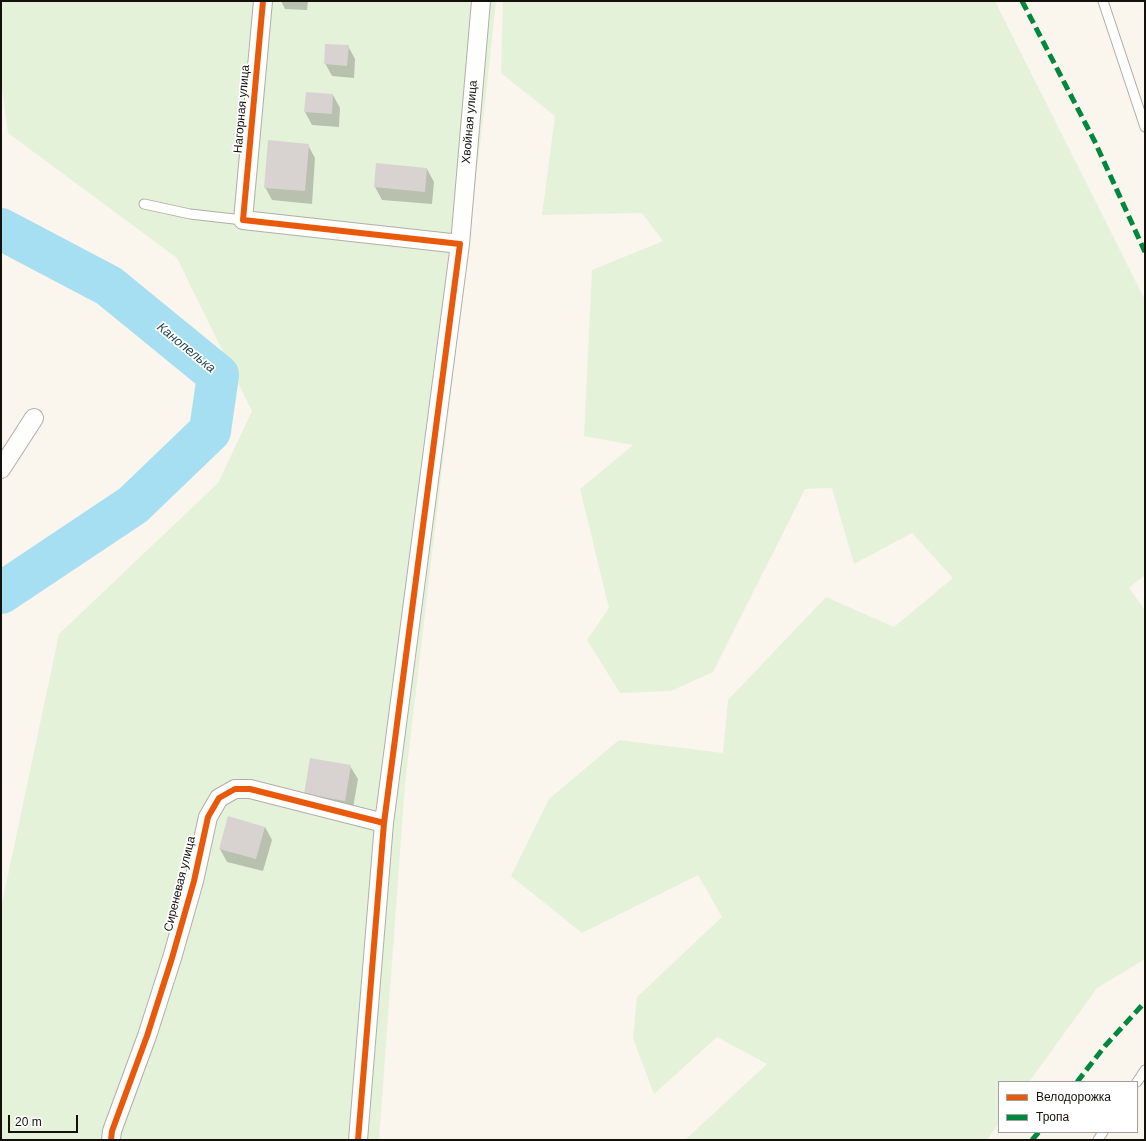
<!DOCTYPE html>
<html>
<head>
<meta charset="utf-8">
<style>
  body { margin:0 }
  #map { position:relative; width:1146px; height:1141px; overflow:hidden; background:#faf5ed; font-family:Arial,sans-serif }
  canvas { display:block }
  .frame { position:absolute; inset:0; border:2px solid #14110d; pointer-events:none }
  .legend { position:absolute; left:998px; top:1081px; width:140px; height:52px; box-sizing:border-box; background:#fff; border:1px solid #a1a09e; margin:0; padding:5px 7px; list-style:none; font-size:12px; color:#14110d }
  .legend li { display:flex; align-items:center; gap:8px; height:20px }
  .legend b { width:20px; border:1px solid #a1a09e }
  .scale { position:absolute; left:8px; top:1115px; width:70px; height:18px; box-sizing:border-box; border:2px solid #14110d; border-top:0; padding-left:5px; font-size:12px; line-height:14px; white-space:nowrap; color:#14110d; -webkit-text-stroke:3px #fff; paint-order:stroke }
</style>
</head>
<body>
<div id="map">
<canvas width="1146" height="1141"></canvas>
<div class="frame"></div>
<ul class="legend">
<li><b style="height:5px;background:#e8590c"></b>Велодорожка</li>
<li><b style="height:5px;background:#00873e"></b>Тропа</li>
</ul>
<div class="scale">20 m</div>
</div>
<script>
const context = document.querySelector('canvas').getContext('2d');
context.lineJoin = 'round';
function fillPath(path, color) {
  context.fillStyle = color;
  context.fill(path, 'evenodd');
}
function toPath(rows) {
  const path = new Path2D();
  for (const r of rows) {
    path.moveTo(r[0], r[1]);
    for (let i = 2; i < r.length; i += 2) path.lineTo(r[i], r[i + 1]);
  }
  return path;
}
function trace(path, color, width, dash) {
  context.strokeStyle = color;
  context.lineWidth = width;
  context.lineCap = dash ? 'butt' : 'round';
  context.setLineDash(dash || []);
  context.stroke(path);
}
function drawText(font, color, halo, rows, align = 'center') {
  context.font = font + ' Arial,sans-serif';
  context.lineWidth = 3.5;
  context.setLineDash([]);
  context.textBaseline = 'middle';
  context.strokeStyle = halo;
  context.fillStyle = color;
  for (const [text, x, y, turn = 0] of rows) {
    context.save();
    context.translate(x, y);
    context.rotate((+turn || 0) * Math.PI / 180);
    context.textAlign = isNaN(turn) ? turn : align;
    if (halo) context.strokeText(text, 0, 0);
    context.fillText(text, 0, 0);
    context.restore();
  }
}
const green = toPath([
  [1,1,496,1,487,85,405,784,379,1140,1,1140,1,908,59,634,218,483,252,411,177,258,8,133,1,82],
  [503,1,995,1,1145,300,1145,575,1129,588,1145,610,1145,959,1097,988,1029,1082,999,1082,999,1123,987,1140,685,1140,767,1064,717,1037,654,1094,633,1038,637,997,722,917,698,875,582,933,511,876,549,799,619,740,723,753,728,700,826,597,894,627,953,578,912,533,854,564,832,488,805,489,713,672,671,691,620,693,587,640,609,608,580,489,633,445,584,436,592,270,663,241,642,213,542,215,555,116,501,73]
]);
const shadow = toPath([
  [281,1,308,1,307,10,285,9],
  [348,46,355,59,354,78,332,76,325,63],
  [333,95,340,108,339,127,312,125,305,112],
  [308,145,315,158,312,204,272,200,265,187],
  [427,169,434,182,432,204,382,200,375,187],
  [350,766,358,779,352,814,305,794],
  [265,827,272,840,263,871,227,862,220,849]
]);
const river = toPath([
  [1,229,109,286,218,375,210,431,133,505,1,593]
]);
const building = toPath([
  [325,44,349,45,347,66,324,64],
  [306,92,333,94,332,114,304,112],
  [268,140,309,144,305,191,264,188],
  [376,163,427,168,425,192,374,187],
  [310,758,351,765,345,801,304,794],
  [228,816,265,827,256,859,219,849]
]);
const service = toPath([
  [1103,1,1145,127],
  [144,204,190,214,243,220],
  [1137,1082,1145,1070],
  [1098,1140,1103,1132]
]);
const minor = toPath([
  [263,1,243,220,460,244,384,823,358,1140],
  [460,244,481,1],
  [1,469,34,418],
  [111,1140,112,1131,147,1036,172,958,194,881,208,817,219,798,235,789,250,789,384,823]
]);
const quiet = toPath([
  [1022,1,1095,142,1145,252],
  [1077,1082,1105,1046,1145,1002],
  [1032,1140,1039,1132]
]);
const cycleway = toPath([
  [263,1,243,220,460,244,384,823,358,1140],
  [111,1140,112,1131,147,1036,172,958,194,881,208,817,219,798,235,789,250,789,384,823]
]);
const streetNames = [
  ["Нагорная улица",242,109,-85],
  ["Хвойная улица",470,122,-85],
  ["Сиреневая улица",180,884,-76]
];
const waterNames = [
  ["Канопелька",186,348,39]
];
fillPath(green, '#e5f2da');
fillPath(shadow, '#0003');
trace(river, '#a6dff1', 42);
fillPath(building, '#d8d3d1');
trace(service, '#b1aea8', 11);
trace(minor, '#b1aea8', 20);
trace(service, '#fefefc', 9);
trace(minor, '#fefefc', 18);
trace(quiet, '#00873e', 5, [10, 5]);
trace(cycleway, '#e8590c', 6);
drawText('12px', '#14110d', '#fff', streetNames);
drawText('italic 13px', '#1f4552', '#fff', waterNames);
</script>
</body>
</html>
